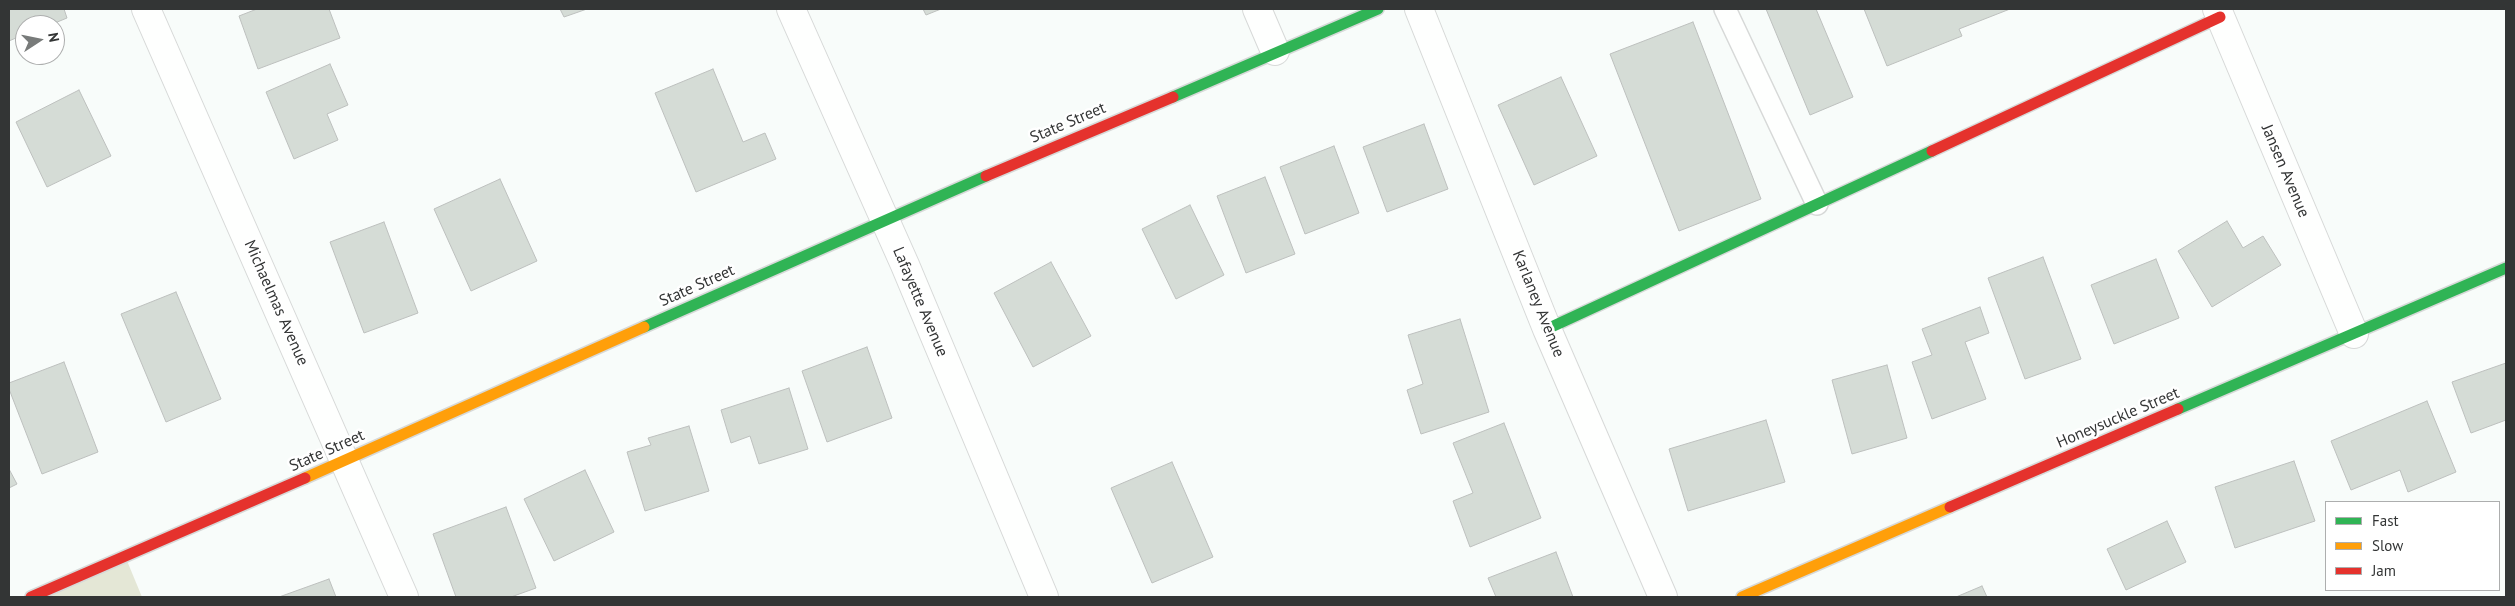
<!DOCTYPE html>
<html>
<head>
<meta charset="utf-8">
<style>
  body { margin:0 }
  #map { position:relative; width:2515px; height:606px; overflow:hidden; background:#f8fcfa; font-family:"PT Sans",sans-serif }
  canvas { display:block }
  .frame { position:absolute; inset:0; border:10px solid #333535; pointer-events:none }
  .legend { position:absolute; left:2325px; top:501px; width:175px; height:90px; box-sizing:border-box; background:#fff; border:1px solid #adaeae; margin:0; padding:6px 9px; list-style:none; font-size:15px; color:#333535 }
  .legend li { display:flex; align-items:center; gap:10px; height:25px }
  .legend b { width:25px; border:1px solid #adaeae }
  .north { position:absolute; left:15px; top:15px; width:50px; height:50px; box-sizing:border-box; background:#fff; border:1px solid #adaeae; border-radius:50%; rotate:79deg; font-size:14px; font-weight:700; line-height:20px; text-align:center; color:#333535 }
  .north::after { content:''; display:block; margin:auto; width:18px; height:22px; background:#787b7a; clip-path:polygon(50% 0,100% 100%,50% 72%,0 100%) }
</style>
</head>
<body>
<div id="map">
<canvas width="2515" height="606"></canvas>
<div class="frame"></div>
<ul class="legend">
<li><b style="height:6px;background:#30b455"></b>Fast</li>
<li><b style="height:6px;background:#ff9f0a"></b>Slow</li>
<li><b style="height:6px;background:#e5322d"></b>Jam</li>
</ul>
<div class="north">N</div>
</div>
<script>
const context = document.querySelector('canvas').getContext('2d');
context.lineJoin = 'round';
function fillPath(path, color) {
  context.fillStyle = color;
  context.fill(path, 'evenodd');
}
function toPath(rows) {
  const path = new Path2D();
  for (const r of rows) {
    path.moveTo(r[0], r[1]);
    for (let i = 2; i < r.length; i += 2) path.lineTo(r[i], r[i + 1]);
  }
  return path;
}
function trace(path, color, width, dash) {
  context.strokeStyle = color;
  context.lineWidth = width;
  context.lineCap = dash ? 'butt' : 'round';
  context.setLineDash(dash || []);
  context.stroke(path);
}
function drawText(font, color, halo, rows, align = 'center') {
  context.font = font + ' "PT Sans",sans-serif';
  context.lineWidth = 5;
  context.setLineDash([]);
  context.textBaseline = 'middle';
  context.strokeStyle = halo;
  context.fillStyle = color;
  for (const [text, x, y, turn = 0] of rows) {
    context.save();
    context.translate(x, y);
    context.rotate((+turn || 0) * Math.PI / 180);
    context.textAlign = isNaN(turn) ? turn : align;
    if (halo) context.strokeText(text, 0, 0);
    context.fillText(text, 0, 0);
    context.restore();
  }
}
const green = toPath([
  [125,556,142,597,31,597]
]);
const building = toPath([
  [9,9,64,9,67,18,50,25,25,25,25,34,9,41,9,9],
  [257,9,329,9,340,38,258,69,239,16,257,9],
  [560,9,587,9,564,17,560,9],
  [923,9,941,9,926,15,923,9],
  [1766,9,1816,9,1853,97,1810,115,1766,9],
  [1864,9,2010,9,1959,29,1962,36,1887,66,1864,9],
  [1693,22,1761,199,1679,231,1610,54,1693,22],
  [330,64,348,105,327,114,338,140,294,159,266,92,330,64],
  [713,69,743,142,765,133,776,159,696,192,655,93,713,69],
  [1561,77,1597,156,1534,185,1498,105,1561,77],
  [79,90,111,156,47,187,16,122,79,90],
  [1424,124,1448,189,1387,212,1363,147,1424,124],
  [1334,146,1359,213,1305,234,1280,167,1334,146],
  [1265,177,1295,254,1246,273,1217,196,1265,177],
  [500,179,537,261,471,291,434,209,500,179],
  [1190,205,1224,275,1176,299,1142,229,1190,205],
  [2227,221,2243,248,2263,236,2281,265,2212,307,2178,251,2227,221],
  [384,222,418,313,364,333,330,242,384,222],
  [2043,257,2081,359,2025,379,1988,278,2043,257],
  [2156,259,2179,318,2114,344,2091,285,2156,259],
  [1051,262,1091,336,1033,367,994,293,1051,262],
  [176,292,221,399,166,422,121,314,176,292],
  [1980,307,1989,333,1965,342,1986,399,1932,419,1912,362,1932,355,1922,329,1980,307],
  [1460,319,1489,412,1421,434,1407,390,1423,384,1408,335,1460,319],
  [867,347,892,418,827,442,802,371,867,347],
  [64,362,98,452,42,474,9,389,9,383,64,362],
  [2506,363,2506,420,2471,433,2452,382,2506,363],
  [1887,365,1907,438,1852,454,1832,380,1887,365],
  [789,388,808,449,759,464,750,436,731,443,721,410,789,388],
  [2427,401,2456,472,2408,492,2400,470,2351,490,2331,441,2427,401],
  [1766,420,1785,482,1688,511,1669,449,1766,420],
  [1504,423,1541,518,1470,547,1453,501,1473,493,1453,443,1504,423],
  [689,426,709,491,645,511,627,452,651,445,648,438,689,426],
  [2294,461,2315,521,2235,548,2215,487,2294,461],
  [1172,462,1213,557,1152,583,1111,488,1172,462],
  [9,469,17,484,9,488,9,469],
  [585,470,614,532,554,561,524,499,585,470],
  [506,507,536,588,511,597,456,597,433,534,506,507],
  [2167,521,2186,562,2126,590,2107,549,2167,521],
  [1556,552,1573,597,1496,597,1488,578,1556,552],
  [329,579,336,597,279,597,329,579],
  [1982,586,1987,597,1956,597,1982,586]
]);
const lane = toPath([
  [1725,9,1817,204]
]);
const street = toPath([
  [146,9,404,597],
  [791,9,905,265,1044,597],
  [1257,9,1275,51],
  [1419,9,1547,329,1663,597],
  [2217,9,2354,334]
]);
const fast = toPath([
  [1173,97,1378,9],
  [644,327,986,176],
  [1547,329,1932,151],
  [2178,409,2506,268]
]);
const slow = toPath([
  [305,478,644,327],
  [1742,597,1950,507]
]);
const jam = toPath([
  [1932,151,2220,17],
  [986,176,1173,97],
  [1950,507,2178,409],
  [31,597,305,478]
]);
const streetNames = [
  ["State Street",1068,123,-23],
  ["Jansen Avenue",2285,171,67],
  ["State Street",697,286,-24],
  ["Lafayette Avenue",920,302,67],
  ["Michaelmas Avenue",276,303,66],
  ["Karlaney Avenue",1538,304,68],
  ["Honeysuckle Street",2118,418,-23],
  ["State Street",327,451,-24]
];
fillPath(green, '#e4e7d6');
fillPath(building, '#d5dcd6');
trace(building, '#bdc0be', 1);
trace(lane, '#d7d9d8', 24);
trace(street, '#d7d9d8', 30);
trace(fast, '#d7d9d8', 14);
trace(slow, '#d7d9d8', 14);
trace(jam, '#d7d9d8', 14);
trace(lane, '#fefffe', 21);
trace(street, '#fefffe', 28);
trace(fast, '#30b455', 11);
trace(slow, '#ff9f0a', 11);
trace(jam, '#e5322d', 11);
drawText('16px', '#333535', '#fff', streetNames);
</script>
</body>
</html>
